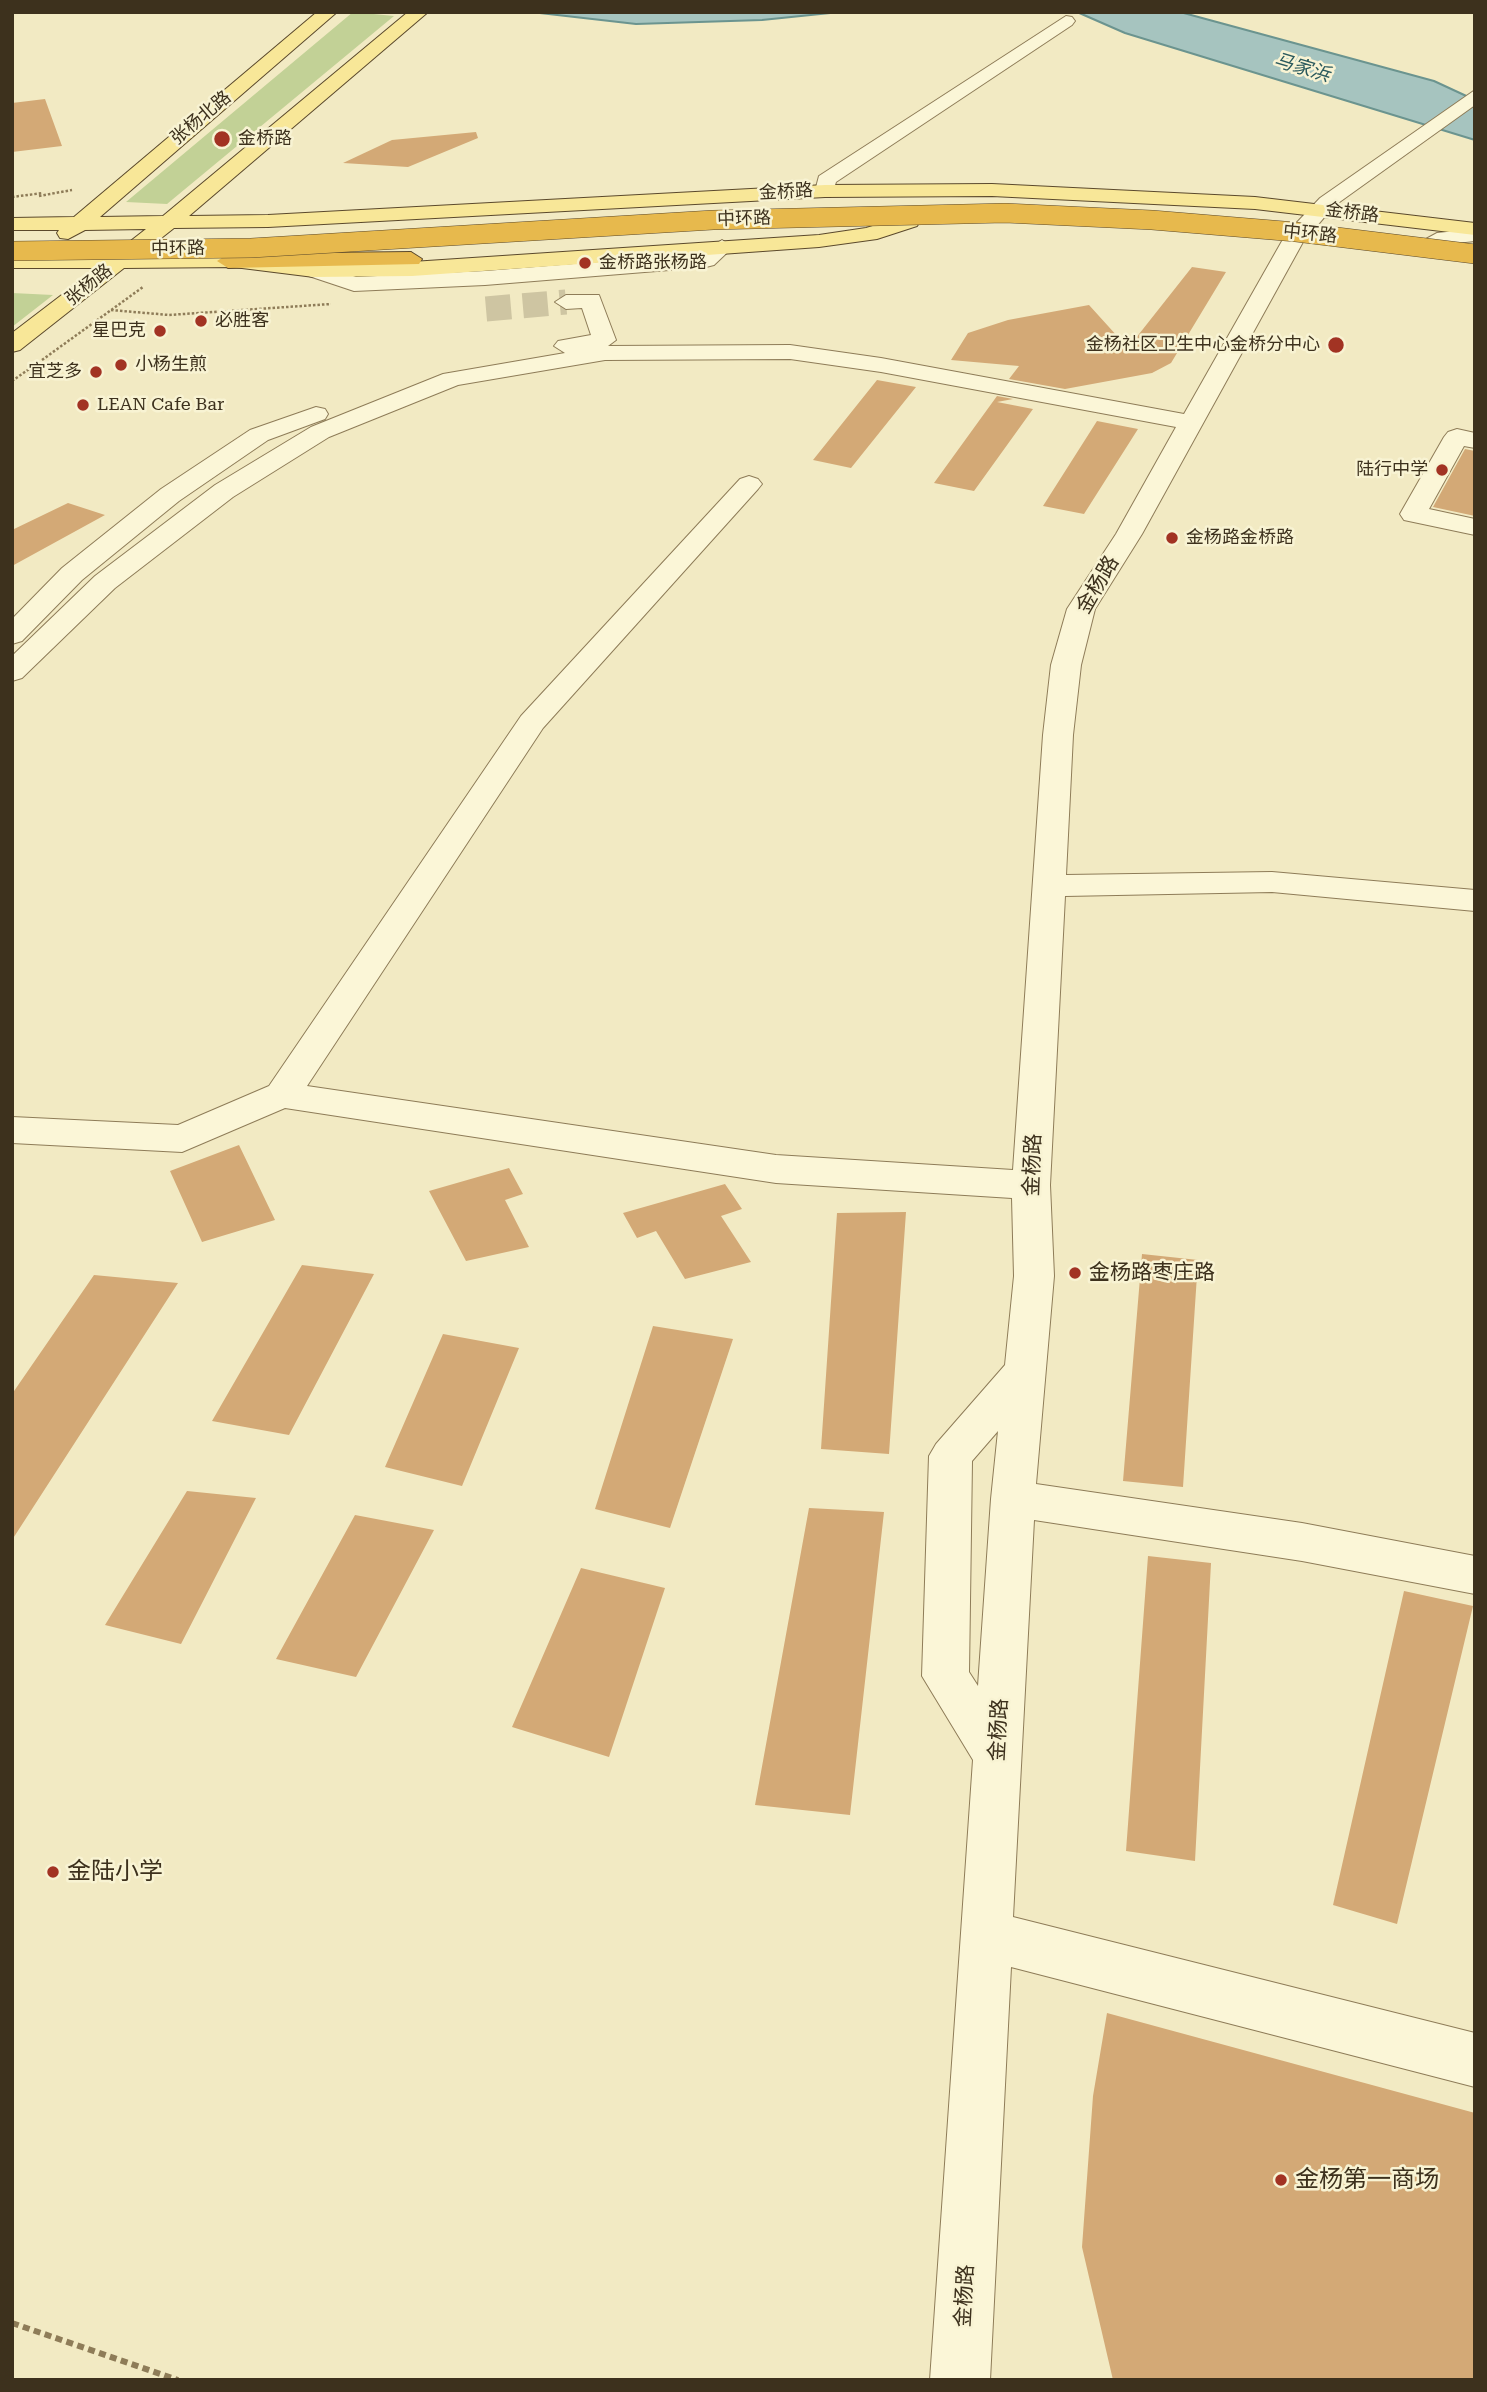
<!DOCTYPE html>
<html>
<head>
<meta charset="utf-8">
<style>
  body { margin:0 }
  #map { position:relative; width:1487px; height:2392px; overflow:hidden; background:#f2eac3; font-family:"Roboto Serif",serif }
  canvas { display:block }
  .frame { position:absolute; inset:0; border:14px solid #3d311d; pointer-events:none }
</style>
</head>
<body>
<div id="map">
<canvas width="1487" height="2392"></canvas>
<div class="frame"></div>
</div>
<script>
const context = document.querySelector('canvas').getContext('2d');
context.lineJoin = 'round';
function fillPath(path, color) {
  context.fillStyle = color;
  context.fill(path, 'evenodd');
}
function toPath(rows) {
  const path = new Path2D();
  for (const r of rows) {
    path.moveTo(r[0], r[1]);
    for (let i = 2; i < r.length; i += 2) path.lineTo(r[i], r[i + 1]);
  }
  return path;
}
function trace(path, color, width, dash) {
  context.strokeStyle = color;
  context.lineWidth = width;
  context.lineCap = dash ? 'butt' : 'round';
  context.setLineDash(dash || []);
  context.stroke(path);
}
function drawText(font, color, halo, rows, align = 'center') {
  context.font = font + ' "Roboto Serif","Noto Sans SC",serif';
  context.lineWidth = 5;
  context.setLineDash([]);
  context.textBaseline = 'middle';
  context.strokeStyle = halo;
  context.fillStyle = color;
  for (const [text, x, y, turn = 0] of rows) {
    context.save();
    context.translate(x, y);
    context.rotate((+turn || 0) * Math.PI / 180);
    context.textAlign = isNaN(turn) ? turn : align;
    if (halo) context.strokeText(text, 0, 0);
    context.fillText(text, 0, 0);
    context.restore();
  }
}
const green = toPath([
  [353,12,394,16,167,204,126,202],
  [12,293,53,295,12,327]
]);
const water = toPath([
  [531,12,840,12,762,20,636,24,531,12],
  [1077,12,1180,12,1434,81,1475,100,1475,140,1125,33,1077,12]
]);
const building = toPath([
  [45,99,62,146,12,152,12,103],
  [476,132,478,138,408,167,343,163,392,140],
  [1192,267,1226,272,1171,363,1152,373,1065,389,1009,379,1019,366,951,360,968,333,1008,320,1089,305,1128,348],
  [877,380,916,387,851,468,813,460],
  [997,396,1013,399,997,402,1033,409,974,491,934,483],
  [1097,421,1138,429,1084,514,1043,506],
  [1465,449,1475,451,1475,516,1433,507],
  [68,503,105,515,12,566,12,530],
  [239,1145,275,1220,202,1242,170,1171],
  [509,1168,523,1194,505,1200,529,1247,466,1261,429,1191],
  [725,1184,742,1209,721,1216,751,1262,685,1279,656,1231,637,1238,623,1213],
  [906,1212,889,1454,821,1449,837,1213],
  [1142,1254,1198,1260,1183,1487,1123,1481],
  [302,1265,374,1274,289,1435,212,1421],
  [94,1275,178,1283,12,1540,12,1394],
  [653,1326,733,1339,670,1528,595,1509],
  [443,1334,519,1348,462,1486,385,1467],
  [187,1491,256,1498,181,1644,105,1625],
  [809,1508,884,1512,850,1815,755,1805],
  [355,1515,434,1530,356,1677,276,1659],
  [1148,1556,1211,1563,1195,1861,1126,1851],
  [581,1568,665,1588,609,1757,512,1727],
  [1404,1591,1473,1606,1397,1924,1333,1905],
  [1107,2013,1475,2113,1475,2380,1113,2380,1082,2247,1093,2096]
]);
const minorTunnel = toPath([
  [486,309,566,302]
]);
const pathFar1 = toPath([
  [39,196,72,190],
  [12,197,43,193],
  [111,310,169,315,331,304],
  [42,360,143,287],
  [12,381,32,367]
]);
const path = toPath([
  [12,2323,178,2380]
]);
const minor = toPath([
  [1066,16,1072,17,1075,21,1072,25,836,182,832,195,818,195,815,191,819,176,1066,16],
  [1475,90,1475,105,1334,206,1303,242,1142,534,1095,609,1081,665,1073,735,1066,875,1272,872,1475,890,1475,911,1272,892,1065,896,1050,1185,1054,1276,1036,1484,1302,1523,1475,1556,1475,1594,1302,1561,1034,1520,1013,1917,1475,2033,1475,2087,1011,1967,990,2380,930,2380,973,1760,922,1676,929,1456,936,1444,1005,1365,1014,1276,1012,1198,776,1183,285,1108,182,1152,12,1143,12,1117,178,1125,269,1086,521,716,740,479,749,476,758,479,762,484,758,489,543,728,307,1086,776,1155,1013,1170,1043,735,1051,665,1067,609,1116,534,1176,427,881,372,790,359,605,360,458,385,329,437,233,497,115,588,22,678,12,681,12,656,95,576,215,485,311,427,443,374,565,353,554,346,558,341,591,335,582,308,566,309,555,302,566,295,599,295,616,340,608,346,790,345,881,358,1184,414,1286,234,1320,198,1475,90],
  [998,1431,991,1499,978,1686,969,1672,972,1461,998,1431],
  [1475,229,1475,241,1437,245,1426,239,1437,233,1475,229],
  [722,240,733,247,714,265,706,267,485,285,354,291,306,275,303,270,314,263,356,277,485,271,700,254,722,240],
  [316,407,325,409,328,414,325,419,268,440,179,501,82,580,22,641,12,644,12,619,62,568,161,489,250,430,316,407],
  [1457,429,1475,433,1475,448,1464,446,1429,509,1475,519,1475,535,1404,520,1400,514,1444,437,1448,432,1457,429]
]);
const major = toPath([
  [317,12,337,12,100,217,163,216,408,12,428,12,189,216,268,215,825,185,992,184,1255,197,1475,223,1475,235,1255,209,992,196,825,197,268,227,174,228,141,254,228,254,269,250,277,252,278,260,314,263,412,262,819,235,866,228,909,215,920,221,917,226,877,239,819,247,412,276,314,277,234,267,124,268,20,350,12,352,12,333,97,268,12,268,12,254,114,254,146,229,85,230,68,239,60,238,57,233,59,230,12,230,12,218,74,217,317,12]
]);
const highway = toPath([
  [411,252,422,259,419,264,228,268,217,261,228,254,411,252]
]);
const highwayBridge = toPath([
  [12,251,251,248,713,220,1005,213,1152,220,1296,232,1475,254]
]);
const markers = [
  [222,139,9,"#a23323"],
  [585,263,7,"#a23323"],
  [201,321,7,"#a23323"],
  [160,331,7,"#a23323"],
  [1336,345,9,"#a23323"],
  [121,365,7,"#a23323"],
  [96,372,7,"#a23323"],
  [83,405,7,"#a23323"],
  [1442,470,7,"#a23323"],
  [1172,538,7,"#a23323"],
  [1075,1273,7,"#a23323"],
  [53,1872,7,"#a23323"],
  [1281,2180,7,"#a23323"]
];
const farStreetnames = [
  ["张杨北路",201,118,-40],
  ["金桥路",786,192,-3],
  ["金桥路",1352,213,7],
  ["中环路",744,219,-2],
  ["中环路",1310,234,6],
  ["中环路",178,249,-1],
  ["张杨路",89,285,-39]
];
const farPoinames = [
  ["金桥路",238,139],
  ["金桥路张杨路",599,263],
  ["必胜客",215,321],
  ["星巴克",146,331,"right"],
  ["金杨社区卫生中心金桥分中心",1320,345,"right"],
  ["小杨生煎",135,365],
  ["宜芝多",82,372,"right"],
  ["LEAN Cafe Bar",97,405],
  ["陆行中学",1428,470,"right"],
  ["金杨路金桥路",1186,538]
];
const farWaternames = [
  ["马家浜",1302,68,17]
];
const streetNames = [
  ["金杨路",1098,585,-60],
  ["金杨路",1033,1165,-88],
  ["金杨路",999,1730,-87],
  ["金杨路",965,2296,-87]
];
const poiNames = [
  ["金杨路枣庄路",1089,1273]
];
const nearPoinames = [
  ["金陆小学",67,1872],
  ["金杨第一商场",1295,2180]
];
fillPath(green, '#c2d196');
fillPath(water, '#a6c4bf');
trace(water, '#6b948f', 2);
fillPath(building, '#d3a976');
trace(minorTunnel, '#cec5a2', 25, [25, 12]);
trace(minor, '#8e7c58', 2);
trace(major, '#5b492c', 2);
trace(highway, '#5b492c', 2);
trace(pathFar1, '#8e7c58', 2.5, [2.5, 2]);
trace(path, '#8e7c58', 6, [7, 4.5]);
fillPath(minor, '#fbf6d7');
fillPath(major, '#f8e798');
fillPath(highway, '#e7b94d');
trace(highwayBridge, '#5b492c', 20, []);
trace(highwayBridge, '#e7b94d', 19);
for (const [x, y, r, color] of markers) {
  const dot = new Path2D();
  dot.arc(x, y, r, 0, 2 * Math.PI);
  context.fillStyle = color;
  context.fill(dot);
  trace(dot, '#f8f3d3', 2.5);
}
drawText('18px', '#3d311d', '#f8f3d3', farStreetnames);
drawText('18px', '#3d311d', '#f8f3d3', farPoinames, 'left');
drawText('italic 19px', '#2b5a5d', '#f8f3d3', farWaternames);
drawText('21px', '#3d311d', '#f8f3d3', streetNames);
drawText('21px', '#3d311d', '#f8f3d3', poiNames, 'left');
drawText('24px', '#3d311d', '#f8f3d3', nearPoinames, 'left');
</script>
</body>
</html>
